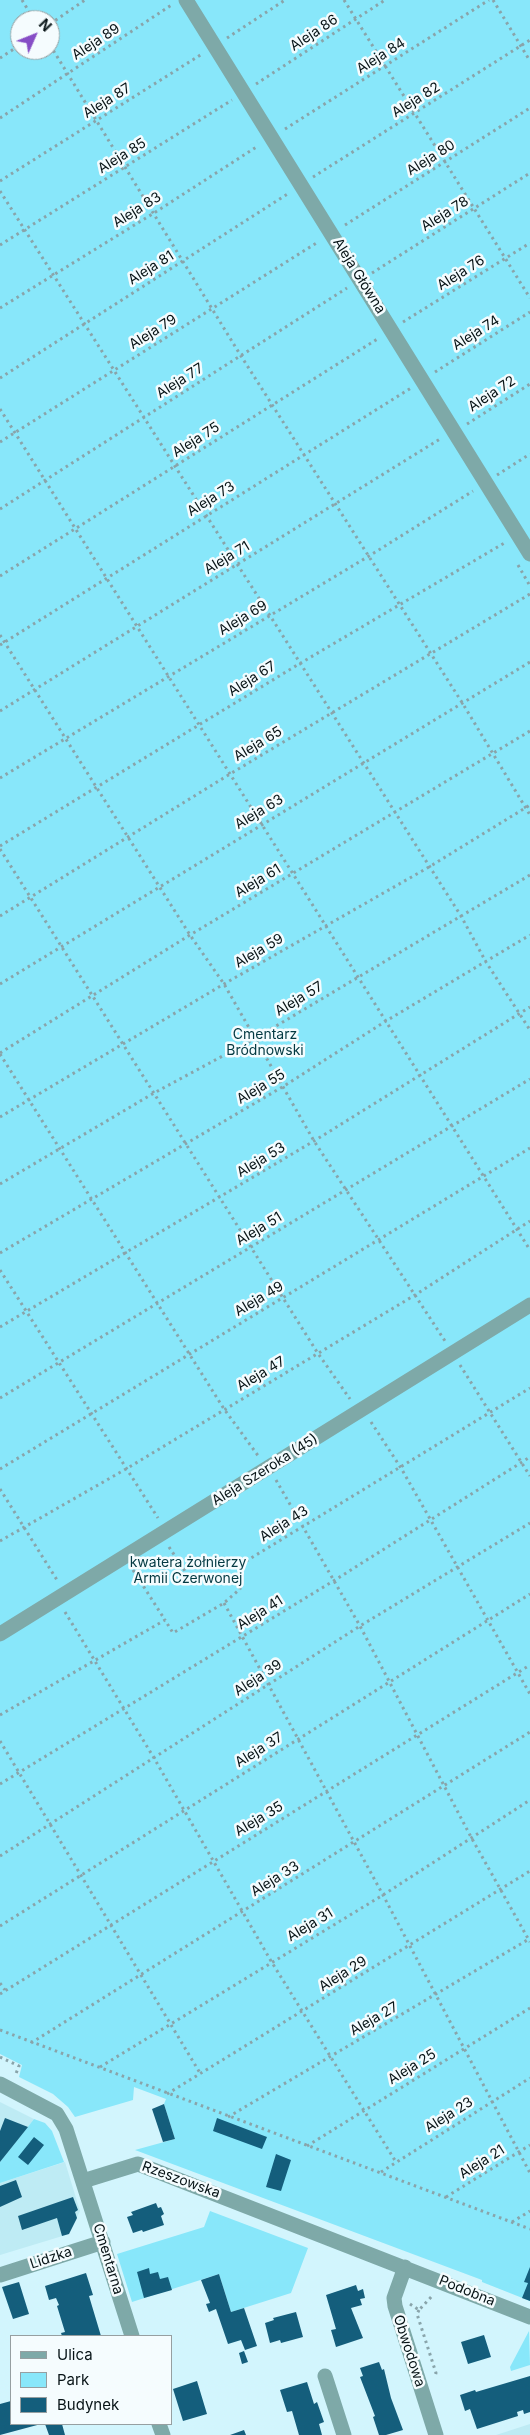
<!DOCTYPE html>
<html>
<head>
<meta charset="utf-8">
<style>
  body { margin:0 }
  #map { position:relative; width:530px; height:2435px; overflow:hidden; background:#d2f5fd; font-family:Inter,sans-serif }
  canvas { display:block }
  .legend { position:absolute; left:10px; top:2335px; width:162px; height:90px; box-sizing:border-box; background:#f5fcfe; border:1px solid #969fa1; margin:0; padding:6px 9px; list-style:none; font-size:15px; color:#071316 }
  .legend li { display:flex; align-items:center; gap:10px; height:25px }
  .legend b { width:25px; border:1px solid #969fa1 }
  .north { position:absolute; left:10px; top:10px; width:50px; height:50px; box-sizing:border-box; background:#f5fcfe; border:1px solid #969fa1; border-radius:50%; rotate:46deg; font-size:14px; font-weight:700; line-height:20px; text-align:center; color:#071316 }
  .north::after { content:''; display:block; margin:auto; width:18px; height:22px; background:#864ec6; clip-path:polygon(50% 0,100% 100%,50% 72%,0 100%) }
</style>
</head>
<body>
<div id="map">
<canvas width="530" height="2435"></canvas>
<ul class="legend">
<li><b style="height:6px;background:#7ea9a8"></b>Ulica</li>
<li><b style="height:14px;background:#88e7fa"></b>Park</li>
<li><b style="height:14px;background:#145e7c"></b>Budynek</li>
</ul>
<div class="north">N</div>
</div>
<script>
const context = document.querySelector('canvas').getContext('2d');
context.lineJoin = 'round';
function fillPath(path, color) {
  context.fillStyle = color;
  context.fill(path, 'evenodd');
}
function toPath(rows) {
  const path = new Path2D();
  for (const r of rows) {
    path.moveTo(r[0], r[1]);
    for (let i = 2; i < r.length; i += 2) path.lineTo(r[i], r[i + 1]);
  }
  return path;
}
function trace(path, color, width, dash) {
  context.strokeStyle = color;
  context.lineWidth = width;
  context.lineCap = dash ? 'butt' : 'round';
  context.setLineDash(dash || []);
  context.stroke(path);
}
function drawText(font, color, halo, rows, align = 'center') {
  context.font = font + ' Inter,sans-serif';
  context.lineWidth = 5;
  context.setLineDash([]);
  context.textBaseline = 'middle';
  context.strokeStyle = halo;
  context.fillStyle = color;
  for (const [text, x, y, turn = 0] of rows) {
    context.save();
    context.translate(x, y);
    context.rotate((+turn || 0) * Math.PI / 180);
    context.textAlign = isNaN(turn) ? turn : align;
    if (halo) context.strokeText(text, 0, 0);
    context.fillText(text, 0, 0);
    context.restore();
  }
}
const built = toPath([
  [0,2102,34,2119,0,2162],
  [65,2162,80,2211,69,2234,0,2255,0,2183],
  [530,2424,530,2435,496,2435]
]);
const green = toPath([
  [0,0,530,0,530,2301,482,2282,482,2280,135,2150,175,2139,164,2104,166,2099,134,2087,133,2100,75,2117,68,2107,53,2094,19,2077,22,2065,0,2054],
  [20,20,50,20,50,50,20,50],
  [34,2119,45,2123,52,2131,64,2162,0,2183,0,2162],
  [210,2211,308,2248,291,2293,231,2312,219,2274,132,2302,117,2254,204,2227],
  [529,2331,530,2365,511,2371,510,2367]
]);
const building = toPath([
  [164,2104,175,2139,163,2142,152,2109],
  [5,2118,28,2127,0,2162,0,2131],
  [217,2118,267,2137,262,2149,213,2131],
  [34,2137,44,2145,28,2165,18,2157],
  [276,2154,291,2160,281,2191,266,2187],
  [16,2180,22,2197,0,2207,0,2186],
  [73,2197,78,2210,75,2212,77,2218,69,2234,62,2236,57,2218,22,2230,18,2216],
  [156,2203,158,2208,161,2207,164,2214,161,2216,164,2225,143,2232,142,2230,133,2233,127,2217,133,2215,131,2212],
  [530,2267,530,2301,522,2298,528,2283,524,2282],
  [149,2268,150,2274,158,2272,160,2279,168,2277,172,2290,144,2298,137,2272],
  [86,2273,93,2295,89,2296,101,2336,62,2336,61,2333,65,2332,57,2306,59,2305,56,2298,49,2300,45,2286],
  [219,2274,231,2312,244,2308,257,2346,245,2350,241,2340,228,2344,216,2309,209,2312,206,2304,210,2303,201,2280],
  [19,2282,29,2314,13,2319,2,2287],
  [356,2285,358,2291,363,2289,365,2298,360,2299,362,2305,351,2308,363,2338,336,2347,331,2330,336,2329,326,2295],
  [296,2312,303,2337,281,2343,280,2340,270,2343,265,2323,274,2320,273,2318],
  [484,2335,491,2357,468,2364,461,2342],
  [244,2351,248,2362,242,2364,239,2353],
  [379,2362,382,2370,384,2369,391,2398,403,2430,386,2435,379,2435,373,2417,375,2416,360,2377,363,2376,360,2368],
  [530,2376,530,2412,524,2414,523,2410,517,2412,518,2416,477,2429,470,2409,465,2411,460,2395,475,2390,476,2392],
  [197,2381,207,2414,183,2421,173,2389],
  [307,2382,314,2404,317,2402,324,2422,319,2424,322,2435,299,2435,292,2411,287,2412,280,2390],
  [11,2401,11,2424,41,2424,0,2435,0,2404],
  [45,2424,62,2424,65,2435,49,2435],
  [244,2430,246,2435,230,2435]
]);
const path = toPath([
  [22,0,34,20],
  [344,0,530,298],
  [493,0,530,61],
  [50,24,85,0],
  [227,38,285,0],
  [50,45,241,356,463,704,530,815],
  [0,58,20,45],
  [256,84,385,0],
  [0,118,173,4],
  [285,129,489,0],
  [313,177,530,40],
  [0,181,202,54],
  [0,191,461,916,486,962,530,1030],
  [345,225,530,108],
  [0,245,232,100],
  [372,273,530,173],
  [0,308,154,213,258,146],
  [403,322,530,243],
  [435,372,530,312],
  [0,378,289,193],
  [0,409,530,1250],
  [467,424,530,384],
  [0,442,318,242],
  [497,475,530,454],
  [0,509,347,288],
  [518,565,530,586],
  [0,576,379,338],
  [0,635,190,935,224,984,314,1141,445,1341],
  [0,645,411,388],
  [0,711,440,439],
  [0,778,369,556,473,491],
  [0,846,299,664,506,542],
  [0,849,317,1352,350,1399],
  [0,916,230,774,530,594],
  [0,984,530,662],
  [0,1053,190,935,530,731],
  [0,1054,224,1409,259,1457],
  [0,1117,224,984,429,867,530,805],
  [0,1184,154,1093,256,1038,530,875],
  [0,1253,284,1086,386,1021,530,935],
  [0,1270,158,1518],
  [0,1327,314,1141,530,1007],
  [460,1365,530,1476],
  [0,1398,530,1079],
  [371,1422,401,1468,530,1694],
  [0,1469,530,1148],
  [276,1480,360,1626,471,1837,530,1942],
  [0,1489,57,1580],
  [0,1541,126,1469,415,1295,530,1221],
  [169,1547,191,1580],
  [133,1570,165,1620],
  [224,1603,383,1895,530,2173],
  [65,1612,154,1758,271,1961,396,2162],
  [0,1715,165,1620,173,1633,224,1603,240,1589,238,1566,530,1388],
  [0,1741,200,2073],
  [0,1784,335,1580,530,1457],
  [0,1856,360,1626,530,1523],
  [0,1926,530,1594],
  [0,1983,5,1990],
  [0,1994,530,1665],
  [0,2030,530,2229],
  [31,2043,530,1732],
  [0,2057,19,2066,15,2076],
  [100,2067,383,1895,530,1800],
  [167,2094,530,1871],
  [228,2117,529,1939],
  [307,2146,530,2008],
  [381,2172,530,2078],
  [446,2197,530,2145],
  [512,2222,530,2211],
  [410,2304,419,2310,433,2295],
  [419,2310,417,2314,436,2373,435,2377]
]);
const minor = toPath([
  [186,0,530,554],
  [0,1634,530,1305],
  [0,2084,57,2114,66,2129,132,2336],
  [83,2181,138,2164,530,2317],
  [405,2267,394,2298,395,2306,436,2435],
  [0,2275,103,2242],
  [325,2376,344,2435],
  [159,2424,163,2435]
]);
const streetNames = [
  ["Aleja 86",314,33,-33],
  ["Aleja 89",96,42,-33],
  ["Aleja 84",381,56,-32],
  ["Aleja 82",416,100,-32],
  ["Aleja 87",107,101,-32],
  ["Aleja 85",122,156,-32],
  ["Aleja 80",431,158,-32],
  ["Aleja 83",137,210,-32],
  ["Aleja 78",445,214,-32],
  ["Aleja 81",151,268,-32],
  ["Aleja 76",461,273,-32],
  ["Aleja Główna",359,276,58],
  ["Aleja 79",153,332,-32],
  ["Aleja 74",476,333,-32],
  ["Aleja 77",180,381,-32],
  ["Aleja 72",492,394,-33],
  ["Aleja 75",196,440,-32],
  ["Aleja 73",211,499,-32],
  ["Aleja 71",227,558,-31],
  ["Aleja 69",243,618,-31],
  ["Aleja 67",252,679,-32],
  ["Aleja 65",258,744,-31],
  ["Aleja 63",259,812,-31],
  ["Aleja 61",258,881,-31],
  ["Aleja 59",259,951,-30],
  ["Aleja 57",299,999,-31],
  ["Aleja 55",261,1087,-31],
  ["Aleja 53",261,1160,-31],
  ["Aleja 51",259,1229,-31],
  ["Aleja 49",259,1299,-31],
  ["Aleja 47",261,1374,-31],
  ["Aleja Szeroka (45)",265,1470,-32],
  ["Aleja 43",284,1524,-32],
  ["Aleja 41",260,1613,-32],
  ["Aleja 39",258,1678,-33],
  ["Aleja 37",259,1750,-32],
  ["Aleja 35",259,1819,-31],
  ["Aleja 33",275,1879,-32],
  ["Aleja 31",310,1925,-31],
  ["Aleja 29",343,1974,-32],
  ["Aleja 27",374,2019,-30],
  ["Aleja 25",412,2067,-32],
  ["Aleja 23",449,2115,-32],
  ["Aleja 21",482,2162,-32],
  ["Rzeszowska",181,2180,20],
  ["Lidzka",51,2258,-18],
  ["Cmentarna",108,2259,73],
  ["Podobna",467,2291,22],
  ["Obwodowa",409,2351,72]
];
const parkNames = [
  ["Cmentarz",265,1035],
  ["Bródnowski",265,1051],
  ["kwatera żołnierzy",188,1563],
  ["Armii Czerwonej",188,1579]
];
fillPath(built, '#beebf4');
fillPath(green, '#88e7fa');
fillPath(building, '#145e7c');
trace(path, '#89a4aa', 3, [2.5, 4]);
trace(minor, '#7ea9a8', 15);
drawText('14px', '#071316', '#f5fcfe', streetNames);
drawText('14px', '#033942', '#f5fcfe', parkNames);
</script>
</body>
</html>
